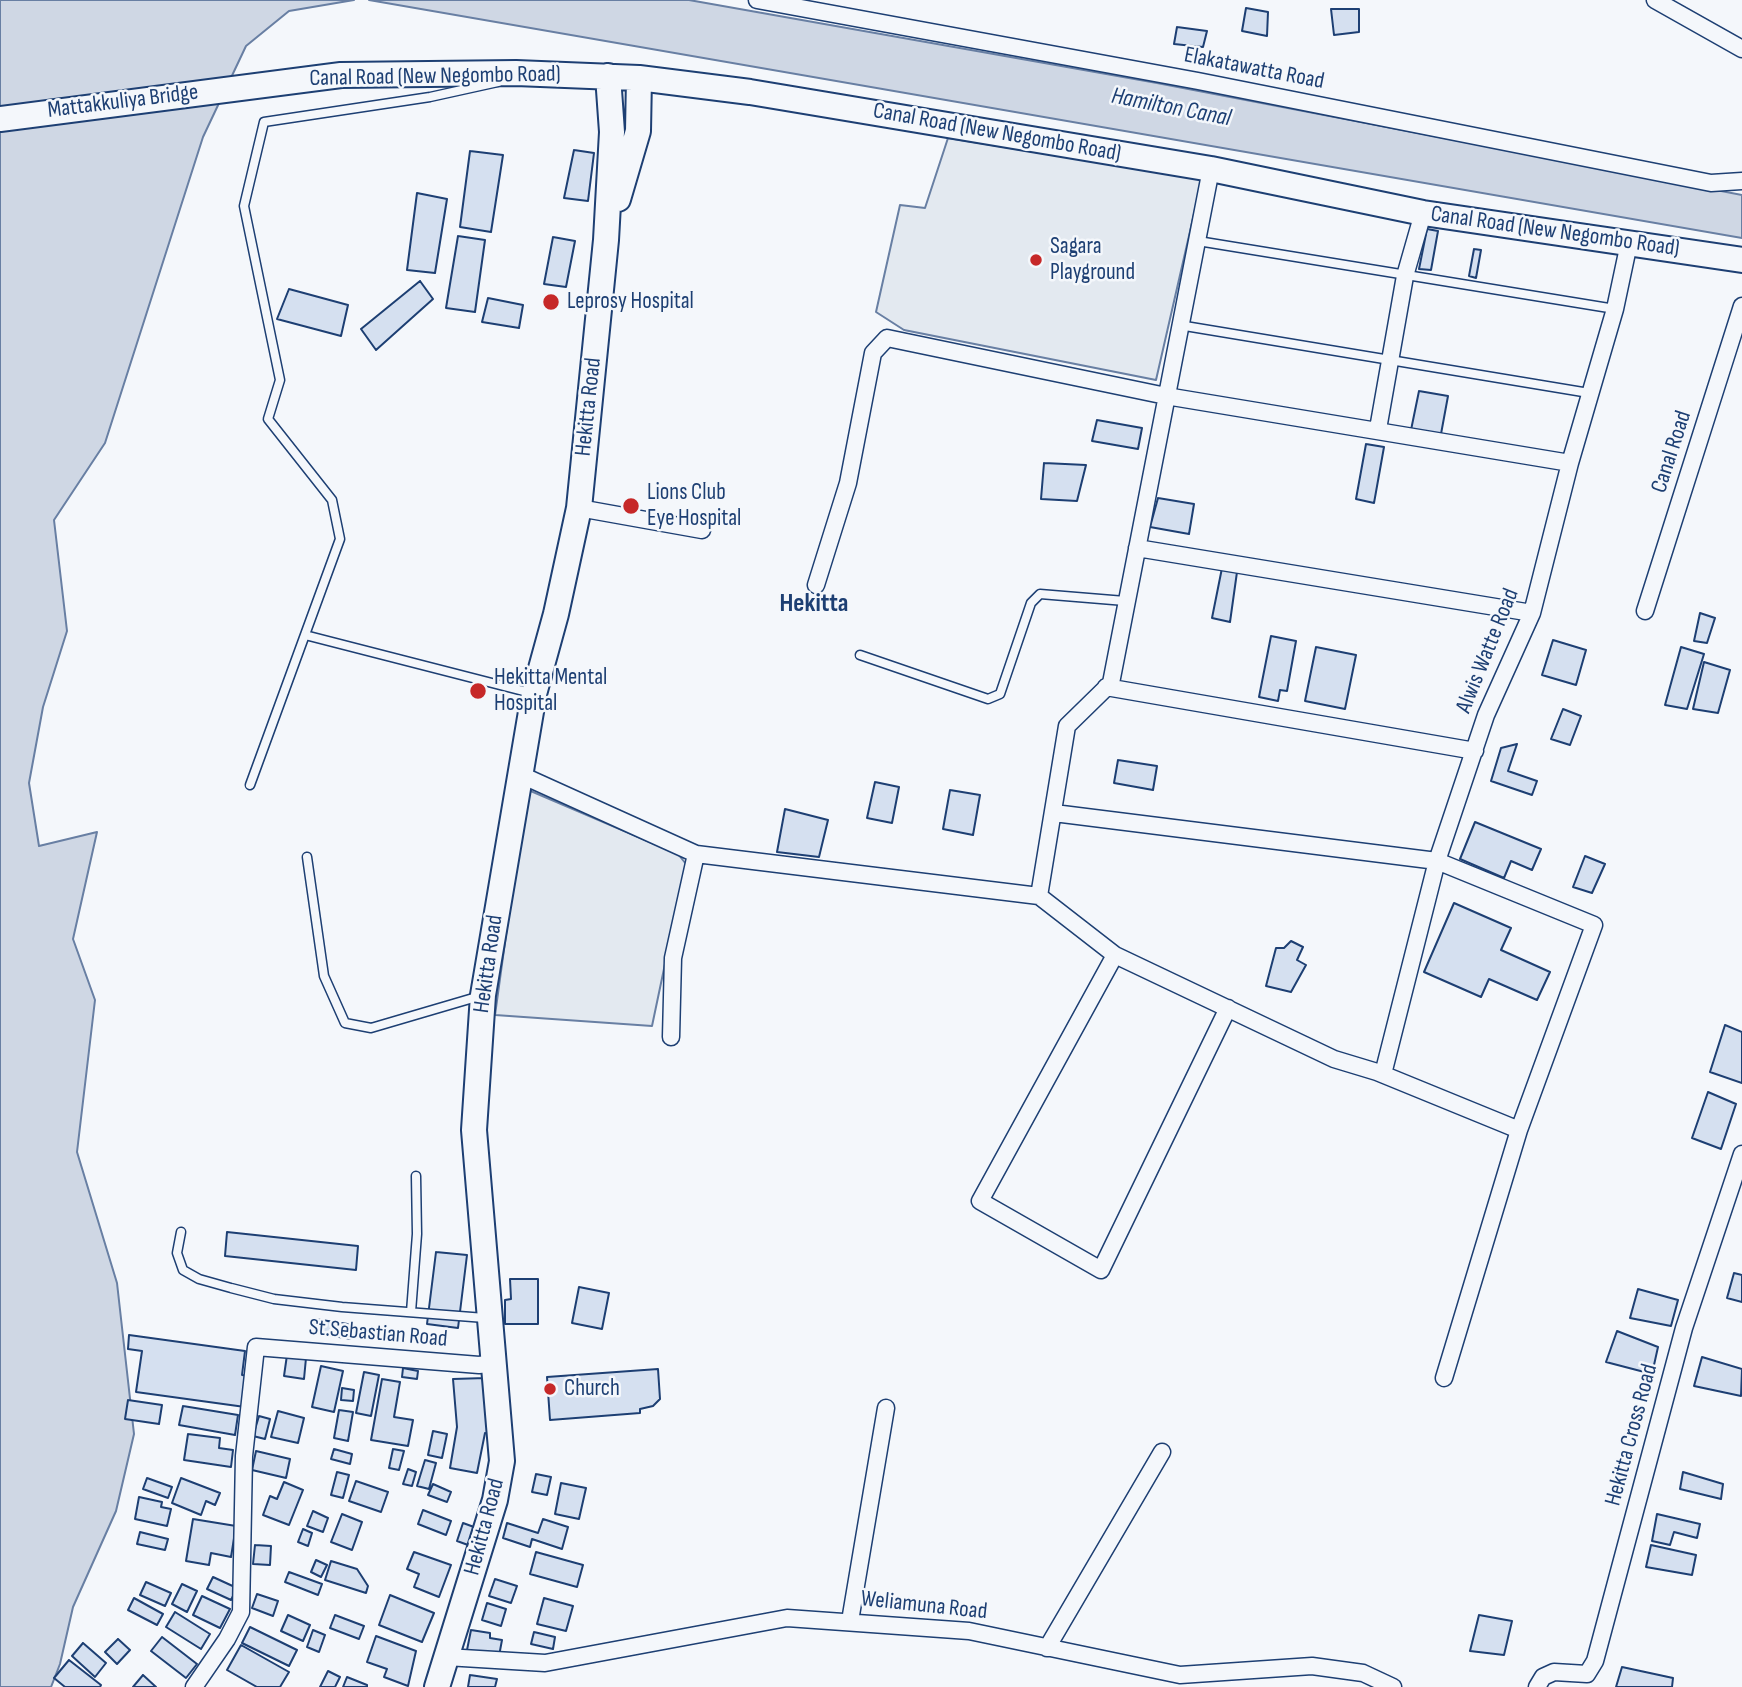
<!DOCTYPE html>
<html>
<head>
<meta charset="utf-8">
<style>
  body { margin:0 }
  canvas { display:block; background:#f4f7fb }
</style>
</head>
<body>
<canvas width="1742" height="1687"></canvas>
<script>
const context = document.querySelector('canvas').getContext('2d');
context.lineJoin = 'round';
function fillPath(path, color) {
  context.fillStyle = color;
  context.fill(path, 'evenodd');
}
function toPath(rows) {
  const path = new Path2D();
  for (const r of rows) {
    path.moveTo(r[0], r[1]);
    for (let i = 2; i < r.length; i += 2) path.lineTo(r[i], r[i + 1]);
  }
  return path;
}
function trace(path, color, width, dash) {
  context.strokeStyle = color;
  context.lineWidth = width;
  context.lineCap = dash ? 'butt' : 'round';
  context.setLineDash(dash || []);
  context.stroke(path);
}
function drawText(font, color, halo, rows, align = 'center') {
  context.font = font + ' "Sofia Sans Condensed",sans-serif';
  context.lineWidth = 5;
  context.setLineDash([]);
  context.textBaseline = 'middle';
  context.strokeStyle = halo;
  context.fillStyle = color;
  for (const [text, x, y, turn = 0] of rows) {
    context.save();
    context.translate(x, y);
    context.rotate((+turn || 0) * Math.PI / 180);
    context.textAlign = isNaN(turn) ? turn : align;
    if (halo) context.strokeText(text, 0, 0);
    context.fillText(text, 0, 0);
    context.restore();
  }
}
const green = toPath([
  [948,138,1202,179,1156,380,904,330,876,312,900,205,925,208,948,138],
  [526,789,678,854,686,864,652,1026,495,1015,526,789]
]);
const water = toPath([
  [0,0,354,0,289,11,246,46,203,137,105,443,54,520,67,631,43,707,29,783,39,846,97,832,73,939,95,1000,77,1152,117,1283,134,1434,116,1511,73,1607,60,1664,51,1687,0,1687,0,0],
  [369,0,689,0,1157,83,1742,195,1742,238,369,0]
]);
const building = toPath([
  [1246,8,1268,12,1267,36,1242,31,1246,8],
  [1331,9,1359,9,1359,32,1334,35,1331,9],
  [1177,27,1207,31,1203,47,1174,44,1177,27],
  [574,150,594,153,588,201,564,198,574,150],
  [470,151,503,155,491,232,460,227,470,151],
  [417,193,447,199,435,273,407,270,417,193],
  [1427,229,1438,231,1431,270,1419,269,1427,229],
  [458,236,485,240,475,312,446,308,458,236],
  [553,237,575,241,566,287,544,284,553,237],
  [1474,249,1481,250,1476,278,1469,276,1474,249],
  [420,281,433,299,376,350,361,329,420,281],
  [289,289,348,305,341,336,277,319,289,289],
  [488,298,523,305,519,328,482,322,488,298],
  [1419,391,1448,396,1441,434,1411,430,1419,391],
  [1097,420,1142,428,1138,449,1092,441,1097,420],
  [1366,444,1384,447,1374,503,1356,499,1366,444],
  [1044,463,1086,465,1077,501,1041,499,1044,463],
  [1158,498,1194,504,1189,534,1150,527,1158,498],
  [1222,568,1237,572,1230,622,1212,618,1222,568],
  [1700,613,1715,618,1707,643,1694,641,1700,613],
  [1271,636,1296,641,1287,691,1280,690,1278,701,1259,697,1271,636],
  [1553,640,1586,650,1576,685,1542,675,1553,640],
  [1316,647,1356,655,1345,709,1305,701,1316,647],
  [1681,647,1704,654,1687,709,1665,705,1681,647],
  [1704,662,1730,670,1718,713,1693,709,1704,662],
  [1563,709,1581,716,1570,745,1551,739,1563,709],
  [1517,744,1508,771,1537,781,1532,795,1491,781,1501,748,1517,744],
  [1118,760,1157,766,1153,790,1114,783,1118,760],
  [875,782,899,787,892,823,867,818,875,782],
  [950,790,980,795,973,835,943,829,950,790],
  [785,809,828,820,819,857,777,852,785,809],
  [1475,822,1541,849,1532,870,1511,861,1504,878,1460,859,1475,822],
  [1585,856,1605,864,1592,893,1573,887,1585,856],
  [1454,903,1511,928,1501,950,1550,972,1537,1000,1489,979,1481,997,1424,972,1454,903],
  [1291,941,1303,947,1297,960,1306,965,1291,992,1266,986,1276,948,1284,948,1291,941],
  [1725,1025,1742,1032,1742,1083,1710,1072,1725,1025],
  [1708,1092,1736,1104,1721,1149,1692,1138,1708,1092],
  [227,1232,358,1246,356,1270,225,1256,227,1232],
  [436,1252,467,1255,458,1328,427,1324,436,1252],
  [1734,1273,1742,1275,1742,1302,1727,1298,1734,1273],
  [510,1279,538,1279,538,1324,505,1324,505,1300,511,1299,510,1279],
  [579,1287,609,1293,602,1329,572,1323,579,1287],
  [1638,1289,1678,1300,1671,1326,1630,1318,1638,1289],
  [315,1319,354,1325,352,1339,313,1333,315,1319],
  [1617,1331,1658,1347,1652,1374,1606,1362,1617,1331],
  [129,1335,245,1351,242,1375,249,1376,245,1407,136,1392,142,1351,128,1349,129,1335],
  [287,1355,306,1358,304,1379,284,1376,287,1355],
  [1702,1357,1742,1369,1741,1396,1694,1386,1702,1357],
  [321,1366,343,1371,334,1412,312,1407,321,1366],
  [403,1368,418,1371,417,1379,402,1377,403,1368],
  [658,1369,660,1399,653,1406,640,1409,640,1413,550,1420,547,1377,658,1369],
  [364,1372,379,1375,371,1416,356,1413,364,1372],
  [486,1378,490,1434,485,1433,477,1473,450,1468,457,1427,453,1379,486,1378],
  [382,1379,400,1382,394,1417,413,1420,408,1446,371,1440,382,1379],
  [342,1388,354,1390,353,1401,341,1400,342,1388],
  [128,1400,162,1405,159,1424,125,1419,128,1400],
  [183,1406,238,1415,235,1435,179,1425,183,1406],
  [339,1410,353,1412,348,1441,334,1438,339,1410],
  [278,1411,304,1418,298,1443,271,1437,278,1411],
  [259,1416,270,1419,265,1439,253,1436,259,1416],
  [433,1431,447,1434,442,1458,428,1455,433,1431],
  [188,1434,220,1438,219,1448,233,1450,231,1467,184,1460,188,1434],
  [334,1449,352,1454,350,1464,331,1459,334,1449],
  [393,1449,404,1451,399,1470,389,1468,393,1449],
  [256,1451,290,1459,286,1478,252,1470,256,1451],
  [425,1460,436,1463,429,1489,417,1486,425,1460],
  [408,1469,416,1472,412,1486,403,1484,408,1469],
  [337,1472,349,1475,343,1498,331,1495,337,1472],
  [1683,1472,1723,1484,1721,1499,1680,1489,1683,1472],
  [536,1474,551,1477,547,1495,532,1492,536,1474],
  [147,1478,172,1487,168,1498,143,1489,147,1478],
  [181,1478,220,1493,215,1505,206,1501,201,1515,172,1503,181,1478],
  [356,1481,388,1492,381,1512,349,1501,356,1481],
  [284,1482,303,1490,289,1525,263,1515,270,1496,277,1499,284,1482],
  [561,1483,586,1488,579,1519,555,1514,561,1483],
  [433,1484,451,1492,447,1502,428,1495,433,1484],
  [139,1497,162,1502,161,1507,171,1509,167,1526,135,1519,139,1497],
  [423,1510,451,1521,446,1535,418,1524,423,1510],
  [313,1511,328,1518,323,1532,307,1526,313,1511],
  [342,1514,362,1522,352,1550,331,1542,342,1514],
  [1657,1514,1700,1524,1697,1538,1674,1532,1670,1545,1652,1541,1657,1514],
  [193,1519,236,1526,231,1557,211,1553,209,1565,186,1561,193,1519],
  [543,1519,568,1527,562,1549,532,1539,530,1547,503,1538,507,1523,538,1533,543,1519],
  [463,1523,474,1527,468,1545,457,1541,463,1523],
  [303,1529,312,1533,308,1546,298,1542,303,1529],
  [140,1532,168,1539,165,1550,137,1544,140,1532],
  [255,1545,271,1546,270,1565,253,1564,255,1545],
  [1651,1545,1696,1555,1692,1575,1646,1567,1651,1545],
  [414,1552,451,1565,439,1597,414,1587,419,1574,407,1569,414,1552],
  [536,1552,583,1565,577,1587,530,1574,536,1552],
  [316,1560,327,1565,321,1577,311,1572,316,1560],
  [331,1561,357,1569,368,1586,366,1593,325,1580,331,1561],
  [289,1572,322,1584,318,1595,285,1582,289,1572],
  [213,1577,237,1588,231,1600,207,1589,213,1577],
  [495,1579,517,1586,511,1603,489,1596,495,1579],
  [146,1582,171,1593,165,1606,140,1595,146,1582],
  [182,1584,197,1591,187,1612,172,1604,182,1584],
  [257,1594,278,1601,273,1616,252,1608,257,1594],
  [390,1595,434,1613,422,1642,379,1625,390,1595],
  [202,1596,230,1609,220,1628,193,1615,202,1596],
  [134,1598,163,1614,157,1625,128,1610,134,1598],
  [544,1598,573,1606,566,1631,537,1624,544,1598],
  [487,1603,506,1609,501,1626,482,1620,487,1603],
  [175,1612,210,1634,201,1649,166,1627,175,1612],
  [288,1615,310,1625,303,1641,281,1631,288,1615],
  [335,1615,364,1626,359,1639,330,1628,335,1615],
  [1479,1615,1512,1621,1504,1655,1470,1651,1479,1615],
  [250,1627,297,1650,289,1666,242,1643,250,1627],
  [313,1630,325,1635,319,1652,307,1647,313,1630],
  [471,1630,490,1633,490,1638,502,1640,499,1656,467,1650,471,1630],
  [534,1632,555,1637,553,1649,531,1644,534,1632],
  [376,1636,416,1651,408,1686,384,1677,387,1669,367,1662,376,1636],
  [162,1637,197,1664,186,1678,151,1651,162,1637],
  [118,1639,130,1650,117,1664,105,1652,118,1639],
  [83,1643,106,1663,95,1677,72,1656,83,1643],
  [241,1645,289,1672,280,1687,257,1687,227,1670,241,1645],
  [69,1660,101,1685,100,1687,65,1687,54,1678,69,1660],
  [1622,1667,1673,1678,1672,1687,1616,1687,1622,1667],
  [328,1671,340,1677,335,1687,320,1687,328,1671],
  [143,1675,156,1687,133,1687,143,1675],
  [470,1675,497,1679,495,1687,468,1687,470,1675],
  [347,1677,367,1685,367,1687,343,1687,347,1677]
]);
const service = toPath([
  [1198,241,1615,309],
  [1179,325,1589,393],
  [305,635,531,693],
  [860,655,988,699,1000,694,1031,603,1040,594,1125,601],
  [250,785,340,539,332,500,268,419,280,380,244,206,264,122,430,97,498,82],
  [307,857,324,976,345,1023,371,1028,480,996],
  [181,1232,177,1253,183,1270,199,1279,231,1288,274,1299,342,1307,485,1318],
  [411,1312,417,1234,416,1176]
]);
const minor = toPath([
  [757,0,1198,81,1711,183,1742,181],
  [1655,0,1742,49],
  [1211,169,1111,683,1067,726,1039,896,1115,955,1334,1059,1377,1072,1519,1130,1444,1378],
  [1378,429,1405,276,1423,213],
  [579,508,702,530],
  [1137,548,1532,613],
  [816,585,848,483,873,353,887,338,1166,396,1570,463],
  [1645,611,1742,306],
  [1106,687,1475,751],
  [519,774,696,854,1039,896],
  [1054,813,1437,861,1594,925,1519,1130],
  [1115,955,980,1201,1101,1270,1228,1008],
  [671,1037,673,958,696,854],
  [1383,1074,1437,861,1486,715,1532,613,1570,463,1615,309,1629,243],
  [850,1621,886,1408],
  [1047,1648,1162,1452],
  [446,1657,545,1663,787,1618,969,1631,1180,1675,1312,1666,1363,1673,1393,1687],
  [194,1687,227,1639,241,1612,244,1456,256,1347,479,1365,496,1363],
  [1537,1687,1543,1677,1554,1672,1587,1674,1595,1661,1684,1328,1742,1154]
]);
const primary = toPath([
  [0,119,341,75,516,73,639,78,750,92,1211,169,1423,213,1742,260],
  [618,199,638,131,639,78],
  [437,1687,495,1500,502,1461,474,1130,483,995,534,694,556,614,579,508,606,240,612,132,608,76]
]);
const markers = [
  [1036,260,7,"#c62828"],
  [551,302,9,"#c62828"],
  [631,506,9,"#c62828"],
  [478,691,9,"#c62828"],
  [550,1389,7,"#c62828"]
];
const streetNames = [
  ["Elakatawatta Road",1254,69,11],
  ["Canal Road (New Negombo Road)",435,77,-1],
  ["Mattakkuliya Bridge",123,102,-7],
  ["Canal Road (New Negombo Road)",997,133,10],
  ["Canal Road (New Negombo Road)",1555,232,8],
  ["Hekitta Road",589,407,-84],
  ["Canal Road",1672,452,-72],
  ["Alwis Watte Road",1488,651,-68],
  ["Hekitta Road",489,964,-82],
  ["St.Sebastian Road",378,1334,5],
  ["Hekitta Cross Road",1632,1435,-75],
  ["Hekitta Road",485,1527,-75],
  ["Weliamuna Road",924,1606,6]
];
const poiNames = [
  ["Sagara",1050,247],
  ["Playground",1050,273],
  ["Leprosy Hospital",567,302],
  ["Lions Club",647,493],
  ["Eye Hospital",647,519],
  ["Hekitta Mental",494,678],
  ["Hospital",494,704],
  ["Church",564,1389]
];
const waterNames = [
  ["Hamilton Canal",1171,108,11]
];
const quarterNames = [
  ["Hekitta",814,604]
];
fillPath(green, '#e3e9f0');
trace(green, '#687fa3', 2);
fillPath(water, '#cfd7e4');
trace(water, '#687fa3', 2);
fillPath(building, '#d5e0f0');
trace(building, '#1d3f73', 2);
trace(service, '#1d3f73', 11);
trace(minor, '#1d3f73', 19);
trace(primary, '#1d3f73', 28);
trace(service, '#f4f7fb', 8);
trace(minor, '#f4f7fb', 16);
trace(primary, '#f4f7fb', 24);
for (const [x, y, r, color] of markers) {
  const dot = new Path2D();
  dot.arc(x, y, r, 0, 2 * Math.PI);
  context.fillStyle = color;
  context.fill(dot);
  trace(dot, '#f4f7fb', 2.5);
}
drawText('23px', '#1d3f73', '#f4f7fb', streetNames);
drawText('23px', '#1d3f73', '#f4f7fb', poiNames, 'left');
drawText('italic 24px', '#1d3f73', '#f4f7fb', waterNames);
drawText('bold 26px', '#1d3f73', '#f4f7fb', quarterNames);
</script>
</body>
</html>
